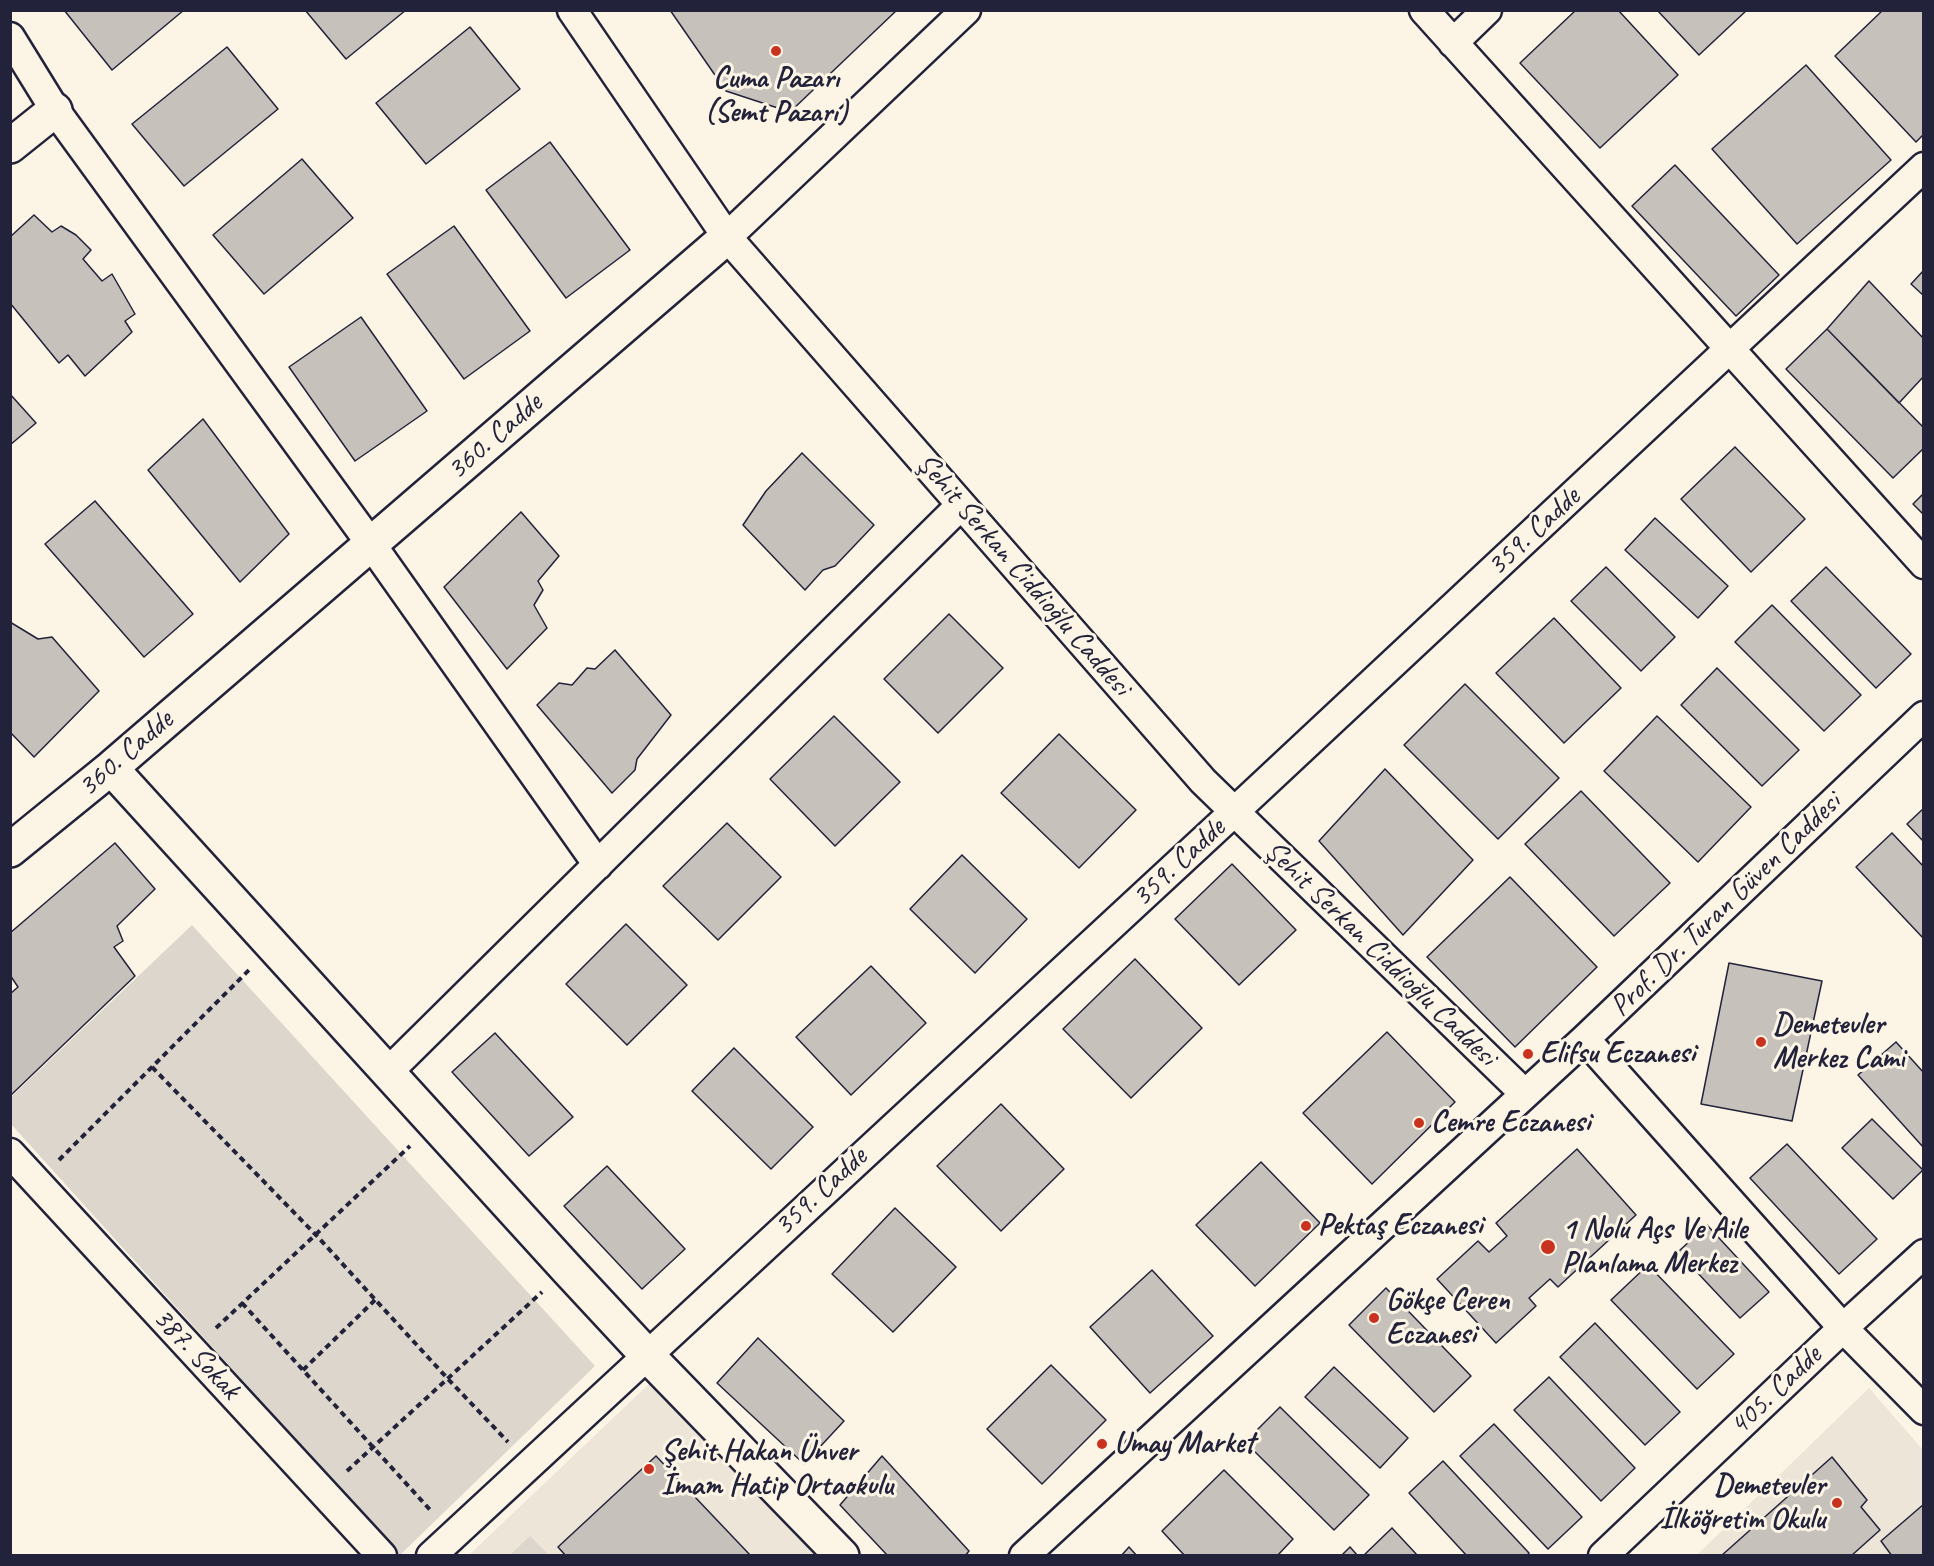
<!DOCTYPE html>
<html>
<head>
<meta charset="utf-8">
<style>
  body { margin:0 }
  #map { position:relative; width:1934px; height:1566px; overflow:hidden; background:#fcf5e5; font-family:Caveat,sans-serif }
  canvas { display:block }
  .frame { position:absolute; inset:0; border:12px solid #22223b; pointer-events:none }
</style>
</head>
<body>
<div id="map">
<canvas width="1934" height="1566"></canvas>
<div class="frame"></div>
</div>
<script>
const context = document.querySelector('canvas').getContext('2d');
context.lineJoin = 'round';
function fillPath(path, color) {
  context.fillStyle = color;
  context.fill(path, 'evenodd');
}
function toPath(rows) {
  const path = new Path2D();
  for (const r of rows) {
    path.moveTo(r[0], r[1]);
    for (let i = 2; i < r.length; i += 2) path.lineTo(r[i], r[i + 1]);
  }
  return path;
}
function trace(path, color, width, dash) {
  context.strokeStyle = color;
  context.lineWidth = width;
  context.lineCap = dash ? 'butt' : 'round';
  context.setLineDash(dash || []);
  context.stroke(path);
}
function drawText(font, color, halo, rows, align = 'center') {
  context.font = font + ' Caveat,sans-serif';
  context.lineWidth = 6;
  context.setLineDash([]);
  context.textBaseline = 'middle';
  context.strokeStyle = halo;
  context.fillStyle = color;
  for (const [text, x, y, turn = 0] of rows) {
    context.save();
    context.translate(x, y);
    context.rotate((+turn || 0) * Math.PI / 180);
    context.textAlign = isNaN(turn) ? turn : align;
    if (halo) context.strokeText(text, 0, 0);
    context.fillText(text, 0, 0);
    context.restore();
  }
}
const built = toPath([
  [651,1382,825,1556,468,1556],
  [1869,1388,1923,1450,1923,1555,1696,1556]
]);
const green = toPath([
  [192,925,595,1366,400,1555,11,1124,11,1097],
  [530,1536,549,1555,510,1555]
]);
const building = toPath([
  [64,10,184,10,112,70,64,10],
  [305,10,406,10,346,59,305,10],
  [670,10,897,10,790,112,726,91,670,10],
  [1576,10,1618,10,1678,75,1600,148,1520,63,1576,10],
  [1657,10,1747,10,1699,55,1657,10],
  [1883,10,1924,10,1924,134,1916,142,1835,56,1883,10],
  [470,27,520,89,426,164,376,103,470,27],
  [227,47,278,109,184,186,132,124,227,47],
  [1806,65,1891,160,1797,244,1712,149,1806,65],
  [550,142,630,250,566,298,486,190,550,142],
  [302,159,353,218,264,294,213,235,302,159],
  [1675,165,1779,275,1736,316,1632,206,1675,165],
  [34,215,52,232,61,226,76,235,91,250,83,259,102,281,112,274,135,314,125,321,132,332,85,376,68,355,59,363,10,303,10,237,34,215],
  [454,226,530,331,464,379,387,274,454,226],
  [1924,270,1924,296,1911,284,1924,270],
  [1869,281,1924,339,1924,376,1899,403,1827,329,1869,281],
  [361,317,427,411,355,461,289,367,361,317],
  [1827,329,1924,428,1924,448,1893,478,1786,369,1827,329],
  [10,394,36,423,10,445,10,394],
  [203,419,289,534,240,582,148,470,203,419],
  [1735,447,1805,519,1751,572,1681,499,1735,447],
  [802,453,874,525,835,566,823,570,805,590,743,525,766,491,802,453],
  [1924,493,1924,515,1913,504,1924,493],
  [95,501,193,614,144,657,45,544,95,501],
  [521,512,559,556,538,581,543,590,534,605,547,628,507,669,444,587,521,512],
  [1655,518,1728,586,1698,618,1625,550,1655,518],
  [1606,567,1675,637,1641,671,1571,601,1606,567],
  [1826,567,1911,654,1876,688,1791,601,1826,567],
  [1772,605,1861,695,1824,731,1735,642,1772,605],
  [949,614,1003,668,938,733,884,679,949,614],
  [1554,618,1621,688,1564,743,1496,673,1554,618],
  [10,622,38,639,52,637,99,691,34,757,10,732,10,622],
  [615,650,671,715,637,759,635,770,612,793,537,705,559,683,572,685,587,668,595,669,615,650],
  [1717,668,1799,750,1762,786,1681,705,1717,668],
  [1465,684,1559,778,1498,839,1404,745,1465,684],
  [834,716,900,782,835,846,770,779,834,716],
  [1657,716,1751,807,1698,862,1604,771,1657,716],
  [1059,734,1136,810,1079,868,1001,793,1059,734],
  [1385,769,1473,860,1403,935,1319,841,1385,769],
  [1581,791,1670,883,1614,936,1525,844,1581,791],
  [1924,808,1924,842,1907,824,1924,808],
  [727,823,781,877,718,940,663,886,727,823],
  [1892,833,1924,867,1924,939,1856,867,1892,833],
  [115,843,155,889,117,926,123,941,114,947,135,976,10,1096,10,994,18,987,10,975,10,933,115,843],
  [962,855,1027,919,975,973,910,909,962,855],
  [1232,864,1296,930,1239,985,1175,919,1232,864],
  [1510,877,1597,967,1515,1047,1427,957,1510,877],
  [626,924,687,985,627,1045,566,984,626,924],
  [1135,959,1202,1028,1131,1098,1063,1029,1135,959],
  [1729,963,1822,981,1792,1121,1701,1104,1729,963],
  [871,966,926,1023,851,1095,796,1037,871,966],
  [1387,1032,1455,1102,1372,1184,1303,1113,1387,1032],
  [495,1033,573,1117,529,1156,452,1072,495,1033],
  [1896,1042,1924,1073,1924,1148,1858,1075,1896,1042],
  [734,1048,813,1127,771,1169,692,1091,734,1048],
  [1001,1104,1064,1169,1001,1231,937,1166,1001,1104],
  [1872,1119,1923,1170,1893,1199,1842,1148,1872,1119],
  [1787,1144,1877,1239,1839,1274,1750,1178,1787,1144],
  [1577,1149,1636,1215,1558,1287,1550,1279,1529,1298,1536,1306,1496,1343,1437,1279,1478,1241,1489,1252,1507,1236,1496,1223,1577,1149],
  [1261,1162,1320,1223,1255,1286,1196,1225,1261,1162],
  [607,1166,685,1249,642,1289,564,1206,607,1166],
  [895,1208,956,1267,893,1332,832,1274,895,1208],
  [1707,1225,1769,1292,1740,1318,1678,1252,1707,1225],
  [1648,1265,1734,1354,1697,1389,1611,1300,1648,1265],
  [1152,1270,1213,1336,1150,1393,1090,1327,1152,1270],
  [1386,1288,1471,1376,1434,1412,1349,1325,1386,1288],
  [1595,1323,1680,1412,1645,1445,1560,1357,1595,1323],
  [758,1338,844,1421,804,1464,717,1383,758,1338],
  [1051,1365,1106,1420,1042,1484,987,1429,1051,1365],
  [1334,1367,1408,1438,1380,1468,1305,1397,1334,1367],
  [1549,1377,1635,1468,1601,1501,1514,1410,1549,1377],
  [1280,1407,1369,1495,1334,1530,1245,1442,1280,1407],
  [1494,1424,1582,1517,1548,1549,1460,1456,1494,1424],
  [656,1456,751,1556,566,1556,558,1547,656,1456],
  [882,1456,969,1551,965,1556,888,1556,840,1505,882,1456],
  [1832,1457,1867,1500,1861,1507,1880,1530,1851,1556,1721,1556,1832,1457],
  [1443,1461,1529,1553,1527,1556,1467,1556,1409,1493,1443,1461],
  [1224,1470,1293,1539,1277,1556,1185,1556,1162,1531,1224,1470],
  [1924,1504,1924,1556,1892,1556,1881,1541,1924,1504],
  [1392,1528,1418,1556,1363,1556,1392,1528],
  [1129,1547,1137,1556,1121,1556,1129,1547],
  [1350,1547,1358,1556,1341,1556,1350,1547]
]);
const path = toPath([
  [152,1067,316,1235,448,1379,508,1442],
  [59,1160,249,970],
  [242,1303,432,1512],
  [216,1328,410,1146],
  [303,1370,375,1300],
  [347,1471,542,1292]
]);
const street = toPath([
  [572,10,727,237,1203,781,1525,1094],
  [1424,10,1924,564],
  [10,37,55,110,371,544,598,865],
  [1453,43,1487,10],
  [727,237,966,10],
  [1585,1039,1843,1328,1924,1410],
  [388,1072,961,505],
  [10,1153,382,1556],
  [431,1556,1234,812,1924,167],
  [1024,1556,1585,1039,1924,716],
  [1603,1556,1843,1328,1924,1254]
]);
const secondary = toPath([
  [10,146,55,110],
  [111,768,567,1269,646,1354,842,1556],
  [10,850,111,768,727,237]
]);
const markers = [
  [776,51,6,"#c8321e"],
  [1761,1042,6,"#c8321e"],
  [1528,1054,6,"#c8321e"],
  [1419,1123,6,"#c8321e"],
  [1306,1226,6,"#c8321e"],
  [1548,1247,8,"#c8321e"],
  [1374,1318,6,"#c8321e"],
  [1102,1444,6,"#c8321e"],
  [649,1469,6,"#c8321e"],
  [1837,1503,6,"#c8321e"]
];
const poiNames = [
  ["Cuma Pazarı",776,79,"center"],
  ["(Semt Pazarı)",776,113,"center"],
  ["Demetevler",1773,1025],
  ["Merkez Cami",1773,1059],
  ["Elifsu Eczanesi",1540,1054],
  ["Cemre Eczanesi",1431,1123],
  ["Pektaş Eczanesi",1318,1226],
  ["1 Nolu Açs Ve Aile",1562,1230],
  ["Planlama Merkez",1562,1264],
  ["Gökçe Ceren",1386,1301],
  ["Eczanesi",1386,1335],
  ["Umay Market",1114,1444],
  ["Şehit Hakan Ünver",661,1452],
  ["İmam Hatip Ortaokulu",661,1486],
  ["Demetevler",1825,1486,"right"],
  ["İlköğretim Okulu",1825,1520,"right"]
];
const streetNames = [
  ["360. Cadde",495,437,-41],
  ["359. Cadde",1534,532,-43],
  ["Şehit Serkan Ciddioğlu Caddesi",1023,575,49],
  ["360. Cadde",126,754,-41],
  ["359. Cadde",1179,863,-43],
  ["Prof. Dr. Turan Güven Caddesi",1726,905,-44],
  ["Şehit Serkan Ciddioğlu Caddesi",1380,954,44],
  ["359. Cadde",821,1192,-43],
  ["387. Sokak",196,1354,47],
  ["405. Cadde",1776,1391,-44]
];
fillPath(built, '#ece5d8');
fillPath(green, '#dcd6cc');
fillPath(building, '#c6c1bb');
trace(building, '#22223b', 1.5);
trace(street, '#22223b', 33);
trace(secondary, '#22223b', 38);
trace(path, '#22223b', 4, [6, 4.5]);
trace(street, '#fcf5e5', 28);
trace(secondary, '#fcf5e5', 33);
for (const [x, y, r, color] of markers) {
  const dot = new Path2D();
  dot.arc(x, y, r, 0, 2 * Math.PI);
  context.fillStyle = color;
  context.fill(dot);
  trace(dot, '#fcf5e5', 2);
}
drawText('bold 30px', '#22223b', '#fcf5e5', poiNames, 'left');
drawText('30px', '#22223b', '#fcf5e5', streetNames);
</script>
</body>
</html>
